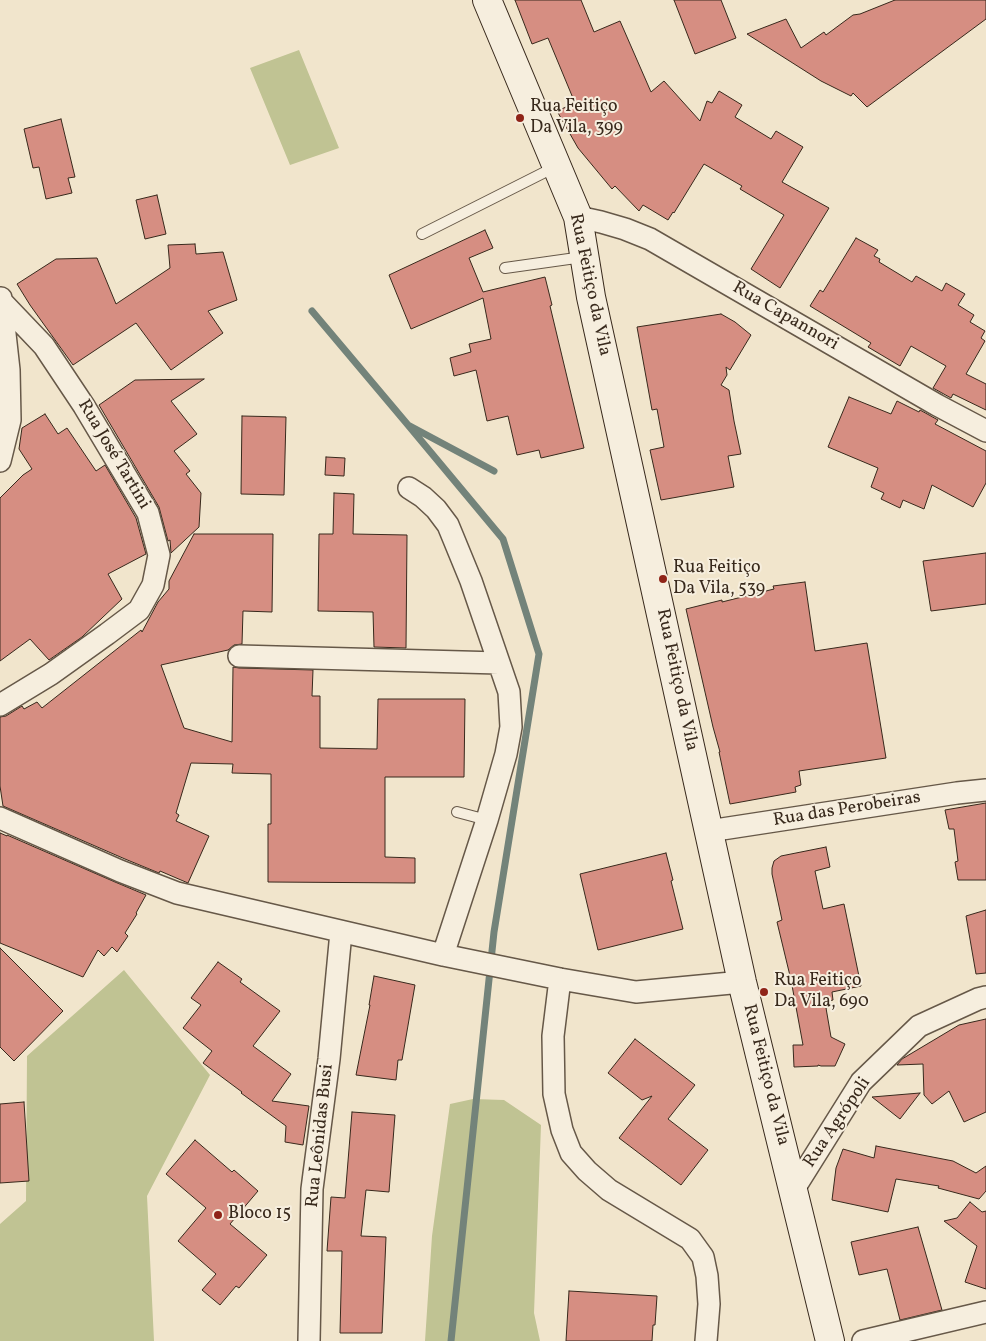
<!DOCTYPE html>
<html>
<head>
<meta charset="utf-8">
<style>
  body { margin:0 }
  canvas { display:block; background:#f1e5cc }
</style>
</head>
<body>
<canvas width="986" height="1341"></canvas>
<script>
const context = document.querySelector('canvas').getContext('2d');
context.lineJoin = 'round';
function fillPath(path, color) {
  context.fillStyle = color;
  context.fill(path, 'evenodd');
}
function toPath(rows) {
  const path = new Path2D();
  for (const r of rows) {
    path.moveTo(r[0], r[1]);
    for (let i = 2; i < r.length; i += 2) path.lineTo(r[i], r[i + 1]);
  }
  return path;
}
function trace(path, color, width, dash) {
  context.strokeStyle = color;
  context.lineWidth = width;
  context.lineCap = dash ? 'butt' : 'round';
  context.setLineDash(dash || []);
  context.stroke(path);
}
function drawText(font, color, halo, rows, align = 'center') {
  context.font = font + ' Vollkorn,serif';
  context.lineWidth = 4;
  context.setLineDash([]);
  context.textBaseline = 'middle';
  context.strokeStyle = halo;
  context.fillStyle = color;
  for (const [text, x, y, turn = 0] of rows) {
    context.save();
    context.translate(x, y);
    context.rotate((+turn || 0) * Math.PI / 180);
    context.textAlign = isNaN(turn) ? turn : align;
    if (halo) context.strokeText(text, 0, 0);
    context.fillText(text, 0, 0);
    context.restore();
  }
}
const green = toPath([
  [299,50,339,148,290,165,250,68],
  [124,970,210,1075,147,1196,154,1341,0,1341,0,1224,26,1201,27,1056],
  [473,1099,504,1100,541,1125,534,1313,540,1341,425,1341,432,1236,450,1104]
]);
const stream = toPath([
  [312,311,408,425,494,471],
  [408,425,503,539,539,654,494,932,451,1341]
]);
const building = toPath([
  [515,0,581,0,594,32,620,21,651,92,664,81,700,121,707,101,712,103,719,91,742,105,735,117,771,139,776,131,803,147,782,182,829,208,780,288,751,269,784,215,740,189,742,186,704,164,674,213,673,212,668,220,643,205,639,211,615,186,612,189,578,148,557,111,575,103,548,38,532,44,515,0],
  [674,0,721,0,736,38,695,54,674,0],
  [895,0,986,0,986,19,867,107,853,93,851,96,821,81,747,34,786,19,801,48,824,32,826,35,853,15,860,14,895,0],
  [61,119,75,177,68,178,72,193,46,199,39,167,33,168,24,129,61,119],
  [157,195,166,234,145,239,136,200,157,195],
  [485,230,493,248,469,258,483,292,545,277,552,305,550,306,584,448,541,458,539,450,517,455,508,416,487,421,476,370,454,376,450,358,471,352,469,344,491,339,483,298,411,329,389,275,485,230],
  [856,238,878,250,874,256,880,259,879,262,912,282,916,276,942,291,946,283,965,294,958,305,974,315,970,322,985,331,981,338,985,341,966,374,986,384,986,410,953,394,951,398,933,388,946,366,911,346,900,366,868,347,871,343,810,306,820,290,823,292,856,238],
  [195,244,196,254,223,252,237,300,208,311,223,333,171,370,136,323,73,365,30,305,17,284,56,259,97,258,116,304,170,268,168,245,195,244],
  [721,314,735,322,751,335,730,370,726,367,727,375,721,385,729,390,734,421,741,454,728,456,734,487,661,500,650,450,664,447,657,409,652,410,637,327,721,314],
  [204,379,171,401,197,434,174,451,190,471,186,474,201,493,199,527,171,553,170,540,168,541,159,507,99,405,135,380,204,379],
  [849,397,891,414,897,401,919,412,920,410,938,420,935,424,986,451,986,483,973,507,932,485,924,509,903,500,900,508,881,499,884,493,871,487,878,468,828,447,849,397],
  [45,414,58,434,67,428,96,471,105,465,136,518,146,554,108,574,122,599,82,637,49,660,30,639,0,661,0,498,23,475,32,469,19,449,22,428,45,414],
  [242,416,286,417,284,495,241,494,242,416],
  [326,457,345,458,344,476,325,475,326,457],
  [334,493,354,494,353,534,407,535,406,648,374,647,373,612,318,611,319,534,333,534,334,493],
  [194,534,273,534,272,612,243,611,242,644,234,645,228,650,161,665,184,728,232,742,233,667,239,668,313,670,312,696,320,696,320,748,377,749,378,699,465,699,464,777,385,777,385,857,415,858,415,883,268,882,268,824,271,824,271,774,232,773,233,764,191,763,176,813,179,815,176,821,209,836,188,883,160,871,159,873,125,859,3,806,0,786,0,717,6,716,22,706,24,709,37,702,42,708,141,630,142,632,158,602,169,589,169,581,194,534],
  [986,553,986,604,931,611,923,561,986,553],
  [805,582,815,651,867,643,886,758,799,771,801,785,795,787,796,792,730,804,719,752,720,752,713,727,686,609,722,600,722,602,774,589,773,586,805,582],
  [986,803,986,880,958,880,955,862,958,861,954,829,949,829,945,810,986,803],
  [0,833,7,836,7,835,115,882,146,895,136,913,137,914,125,933,128,936,117,952,112,947,104,956,98,950,83,977,0,943,0,833],
  [826,847,830,867,815,871,823,909,844,904,861,986,832,992,833,1000,829,1001,830,1007,826,1008,831,1037,845,1044,835,1066,821,1066,818,1065,818,1066,794,1067,793,1045,803,1045,791,980,777,922,782,920,772,874,772,868,774,861,781,856,826,847],
  [666,853,673,880,671,881,683,929,598,950,580,874,666,853],
  [986,910,986,973,976,974,966,916,986,910],
  [0,948,63,1011,14,1061,0,1047,0,948],
  [218,962,242,979,240,982,280,1011,253,1046,291,1074,272,1101,309,1106,303,1145,285,1142,286,1126,241,1093,242,1092,203,1063,212,1051,183,1028,201,1005,191,998,218,962],
  [374,976,415,985,402,1060,398,1060,396,1080,356,1075,370,1005,369,1005,374,976],
  [986,1019,986,1112,964,1122,949,1091,932,1104,924,1095,923,1064,897,1065,902,1059,959,1025,986,1019],
  [635,1039,695,1085,668,1119,708,1150,681,1185,619,1138,652,1096,642,1100,608,1073,635,1039],
  [920,1093,900,1119,872,1097,920,1093],
  [24,1102,29,1181,0,1183,0,1104,24,1102],
  [352,1112,395,1115,389,1192,366,1190,361,1236,386,1237,382,1333,340,1333,342,1251,327,1251,331,1197,345,1198,352,1112],
  [195,1140,232,1172,234,1170,258,1191,230,1224,267,1255,239,1288,236,1286,220,1305,202,1290,216,1274,178,1241,206,1208,166,1174,195,1140],
  [876,1146,953,1161,976,1173,986,1166,986,1191,979,1199,938,1188,939,1186,896,1179,888,1212,832,1200,836,1168,843,1149,874,1158,876,1146],
  [970,1202,982,1212,986,1211,986,1289,965,1282,977,1246,944,1221,957,1218,970,1202],
  [918,1227,942,1310,900,1320,887,1269,859,1275,851,1242,918,1227],
  [569,1291,657,1296,655,1325,653,1325,652,1341,566,1341,569,1291]
]);
const lane = toPath([
  [422,234,555,167],
  [505,268,583,257],
  [457,812,487,820]
]);
const street = toPath([
  [578,217,601,222,625,229,650,239,937,405,986,431],
  [0,461,10,420,9,370,1,298],
  [409,488,423,497,436,509,448,525,471,581,509,692,511,727,506,754,487,820,443,955],
  [239,656,499,663],
  [0,705,51,674,107,634,139,610,153,585,159,555,148,513,84,406,44,346,2,302],
  [0,818,120,871,177,893,443,955,560,979,636,992,742,982],
  [709,831,957,793,986,790],
  [560,979,553,1036,554,1094,562,1130,571,1153,587,1171,609,1190,690,1239,703,1257,707,1276,709,1304,706,1341],
  [794,1189,861,1082,919,1026,978,999,986,997],
  [309,1341,312,1189,329,1059,341,932],
  [863,1341,986,1312]
]);
const secondary = toPath([
  [487,0,578,217,591,297,742,982,830,1341]
]);
const markers = [
  [520,118,5,"#8f2418"],
  [663,579,5,"#8f2418"],
  [764,992,5,"#8f2418"],
  [218,1215,5,"#8f2418"]
];
const poiNames = [
  ["Rua Feitiço",530,108],
  ["Da Vila, 399",530,129],
  ["Rua Feitiço",673,569],
  ["Da Vila, 539",673,590],
  ["Rua Feitiço",774,982],
  ["Da Vila, 690",774,1003],
  ["Bloco 15",228,1215]
];
const streetNames = [
  ["Rua Feitiço da Vila",589,285,78],
  ["Rua Capannori",785,317,30],
  ["Rua José Tartini",113,455,59],
  ["Rua Feitiço da Vila",676,680,78],
  ["Rua das Perobeiras",847,810,-9],
  ["Rua Feitiço da Vila",765,1075,76],
  ["Rua Agrópoli",838,1123,-56],
  ["Rua Leônidas Busi",321,1136,-84]
];
fillPath(green, '#c0c393');
trace(stream, '#73837a', 7);
fillPath(building, '#d68e82');
trace(building, '#38291c', 1);
trace(lane, '#665848', 12);
trace(street, '#665848', 24);
trace(secondary, '#38291c', 30);
trace(lane, '#f6eede', 10);
trace(street, '#f6eede', 21);
trace(secondary, '#f6eede', 28);
for (const [x, y, r, color] of markers) {
  const dot = new Path2D();
  dot.arc(x, y, r, 0, 2 * Math.PI);
  context.fillStyle = color;
  context.fill(dot);
  trace(dot, '#f6eede', 2);
}
drawText('18px', '#38291c', '#f6eede', poiNames, 'left');
drawText('18px', '#38291c', '#f6eede', streetNames);
</script>
</body>
</html>
